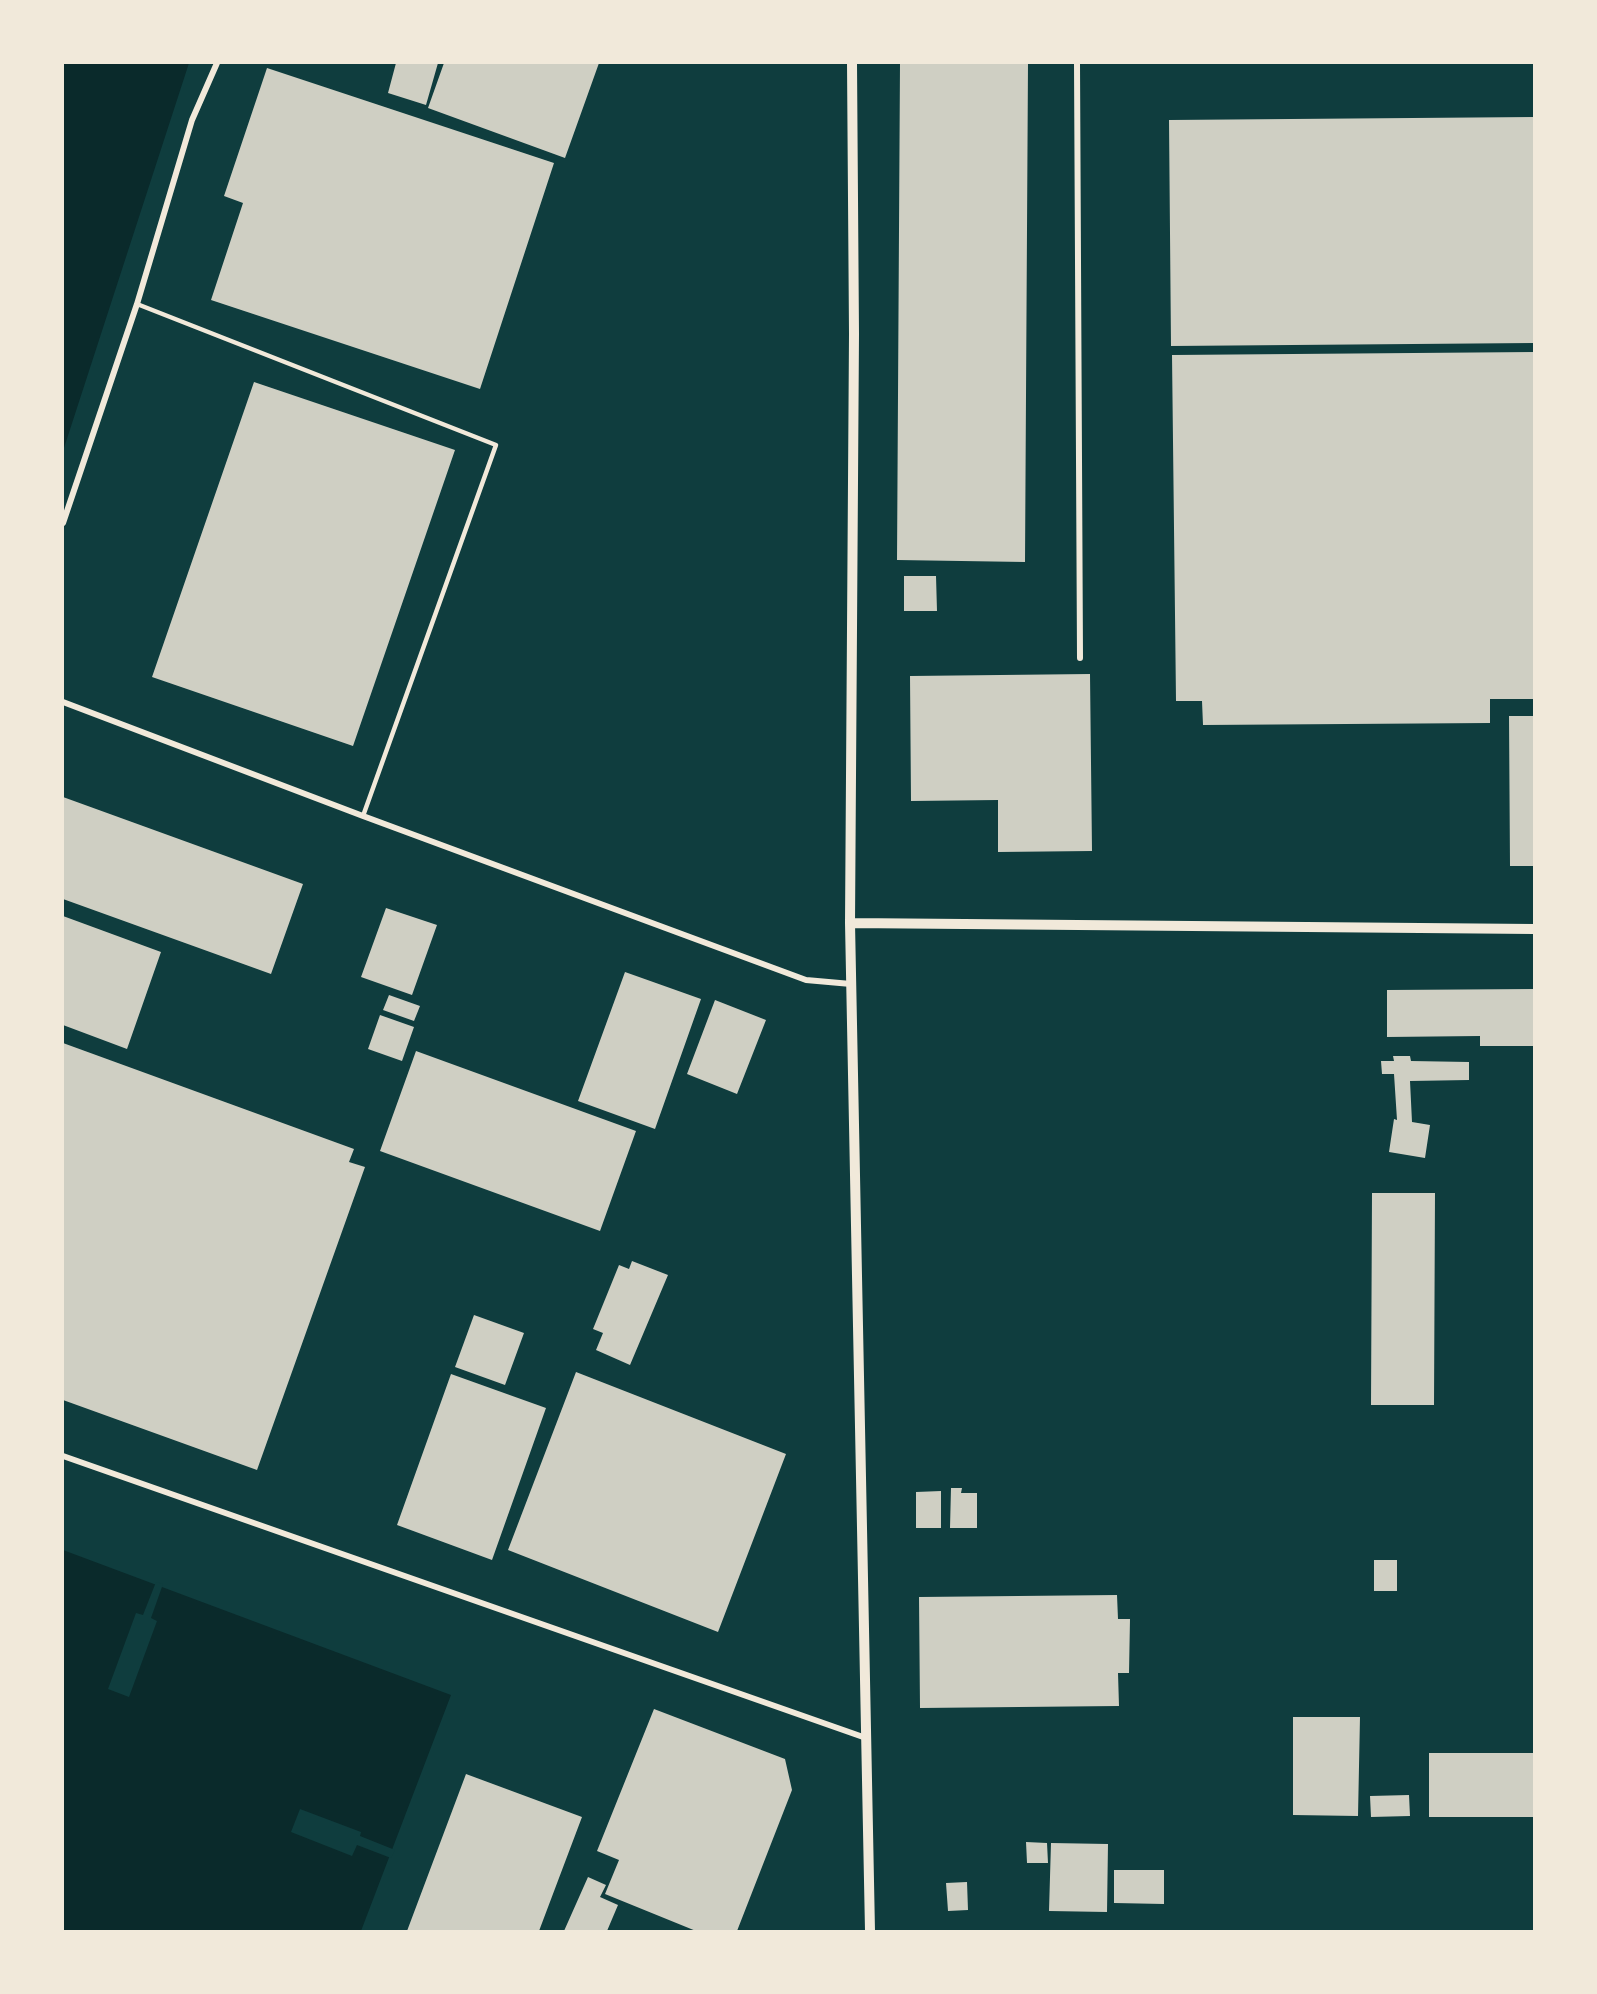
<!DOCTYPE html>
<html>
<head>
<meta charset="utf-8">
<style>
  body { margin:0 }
  #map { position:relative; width:1597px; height:1994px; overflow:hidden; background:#0f3d3e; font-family:Literata,serif }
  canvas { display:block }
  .frame { position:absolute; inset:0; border:64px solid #f1e9da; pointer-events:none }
</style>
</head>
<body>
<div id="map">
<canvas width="1597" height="1994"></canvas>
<div class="frame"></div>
</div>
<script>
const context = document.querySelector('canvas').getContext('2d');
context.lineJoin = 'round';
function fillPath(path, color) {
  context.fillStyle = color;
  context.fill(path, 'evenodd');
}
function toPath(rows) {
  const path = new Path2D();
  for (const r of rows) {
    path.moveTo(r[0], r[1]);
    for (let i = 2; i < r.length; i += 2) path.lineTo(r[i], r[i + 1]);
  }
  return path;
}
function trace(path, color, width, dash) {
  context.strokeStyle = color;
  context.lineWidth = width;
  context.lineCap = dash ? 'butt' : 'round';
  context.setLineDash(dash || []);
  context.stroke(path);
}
const water = toPath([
  [63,63,189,63,63,451],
  [63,1550,451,1695,361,1931,63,1931]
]);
const pier = toPath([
  [156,1582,163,1584,151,1618,157,1621,129,1697,108,1689,136,1613,143,1615],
  [300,1809,361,1832,360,1836,395,1850,391,1858,357,1845,352,1856,291,1832]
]);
const building = toPath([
  [396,63,438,63,426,105,388,93],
  [444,63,599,63,565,158,428,108],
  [900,63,1028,63,1025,562,897,560],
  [267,68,554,163,480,389,211,300,243,203,224,196],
  [1534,117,1534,343,1171,346,1169,120],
  [1534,352,1534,699,1490,699,1490,723,1203,725,1202,701,1176,701,1172,355],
  [254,382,455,450,353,746,152,677],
  [904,576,936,576,937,611,904,611],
  [1090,674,1092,851,998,852,998,800,911,801,910,676],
  [1509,716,1534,716,1534,866,1510,866],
  [63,797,303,884,271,974,63,899],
  [386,908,437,925,412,995,361,977],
  [63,916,161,952,127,1049,63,1025],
  [625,972,701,999,655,1129,578,1101],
  [1534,989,1534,1046,1480,1046,1480,1036,1387,1037,1387,990],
  [389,995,420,1006,414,1021,383,1010],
  [715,1000,766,1020,737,1094,687,1074],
  [380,1015,414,1027,402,1061,368,1049],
  [63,1043,354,1149,349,1162,365,1167,257,1470,63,1400],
  [416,1051,636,1131,600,1231,380,1151],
  [1393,1056,1410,1056,1411,1061,1469,1062,1469,1080,1410,1081,1412,1122,1430,1125,1425,1158,1389,1152,1394,1119,1397,1120,1394,1074,1382,1074,1381,1061,1394,1061],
  [1372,1193,1435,1193,1434,1405,1371,1405],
  [632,1261,668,1275,630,1365,596,1350,603,1333,593,1329,619,1265,629,1269],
  [474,1315,524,1333,505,1385,455,1367],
  [576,1372,786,1454,718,1632,508,1550],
  [451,1374,546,1408,492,1560,397,1525],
  [951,1488,962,1488,961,1493,977,1493,977,1528,950,1528],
  [941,1491,941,1528,916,1528,916,1492],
  [1374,1560,1397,1560,1397,1591,1374,1591],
  [1117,1595,1118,1619,1130,1619,1129,1673,1118,1673,1119,1706,920,1708,919,1597],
  [654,1709,785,1759,792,1790,737,1931,696,1931,605,1894,619,1860,597,1851],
  [1293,1717,1360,1717,1358,1816,1293,1815],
  [1429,1753,1534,1753,1534,1817,1429,1817],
  [466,1774,582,1817,539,1931,407,1931],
  [1409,1795,1410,1816,1371,1817,1370,1796],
  [1026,1842,1047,1843,1048,1863,1027,1863],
  [1051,1843,1108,1844,1107,1912,1049,1911],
  [1114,1870,1164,1870,1164,1904,1114,1903],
  [588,1877,606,1885,600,1897,618,1905,607,1931,564,1931],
  [967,1882,968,1910,948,1911,946,1883]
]);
const service = toPath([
  [137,304,496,445,363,816]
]);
const minor = toPath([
  [1077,63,1080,658],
  [63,523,137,304,192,120,217,63],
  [63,702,363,816,806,980,851,984],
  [63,1456,866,1738]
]);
const tertiary = toPath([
  [852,63,854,334,850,923,870,1931],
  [850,923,1534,929]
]);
fillPath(water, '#0a2a2b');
fillPath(pier, '#0f3d3e');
fillPath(building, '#cfcfc3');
trace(service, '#f1e9da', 4.5);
trace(minor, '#f1e9da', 6);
trace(tertiary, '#f1e9da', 10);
</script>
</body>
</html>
